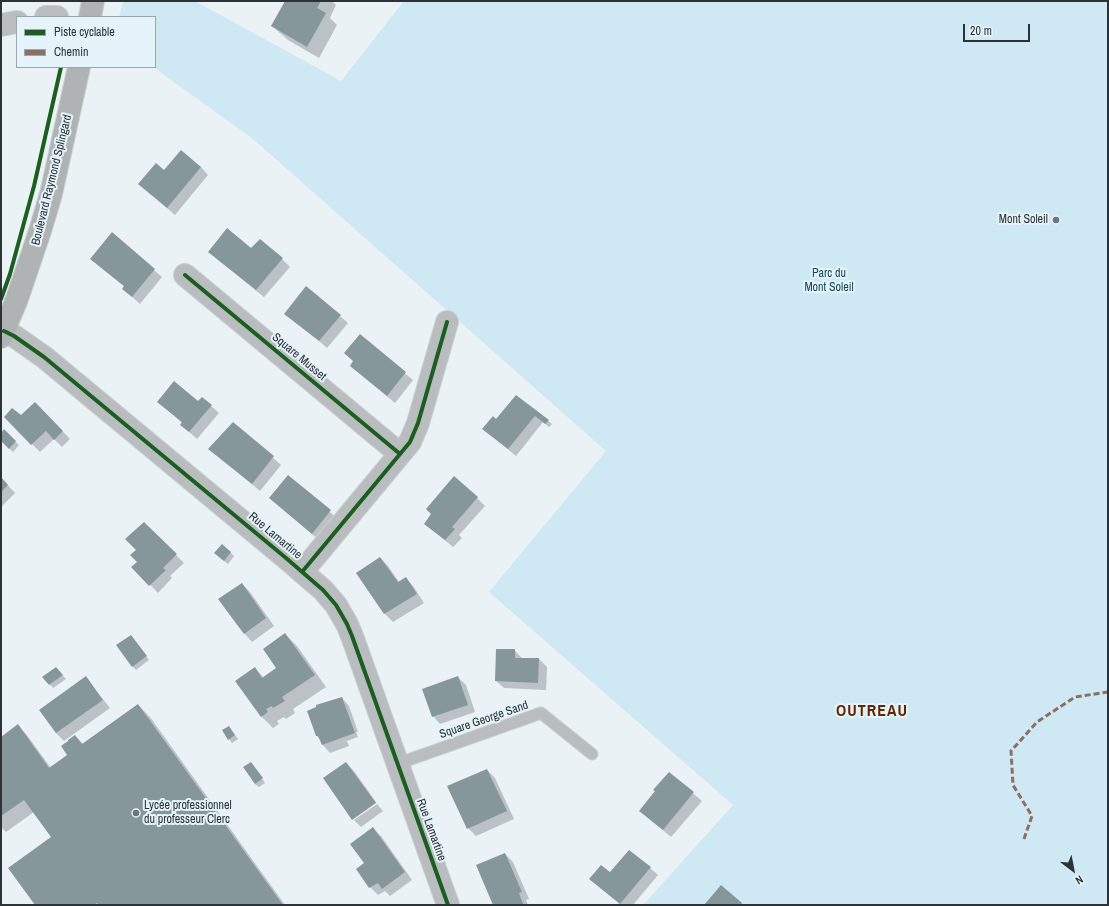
<!DOCTYPE html>
<html>
<head>
<meta charset="utf-8">
<style>
  body { margin:0 }
  #map { position:relative; width:1109px; height:906px; overflow:hidden; background:#eaf2f5; font-family:"Archivo Narrow",sans-serif }
  canvas { display:block }
  .frame { position:absolute; inset:0; border:2px solid #2c3235; pointer-events:none }
  .legend { position:absolute; left:16px; top:16px; width:140px; height:52px; box-sizing:border-box; background:#e5f4fa; border:1px solid #9ba6ab; margin:0; padding:5px 7px; list-style:none; font-size:12px; color:#2c3235 }
  .legend li { display:flex; align-items:center; gap:8px; height:20px }
  .legend b { width:20px; border:1px solid #9ba6ab }
  .north { position:absolute; left:1053px; top:850px; width:40px; height:40px; -webkit-text-stroke:3px #e5f4fa; paint-order:stroke; rotate:148deg; font-size:11px; font-weight:700; line-height:16px; text-align:center; color:#2c3235 }
  .north::after { content:''; display:block; margin:auto; width:14px; height:18px; background:#2c3235; clip-path:polygon(50% 0,100% 100%,50% 72%,0 100%) }
  .scale { position:absolute; left:963px; top:24px; width:67px; height:18px; box-sizing:border-box; border:2px solid #2c3235; border-top:0; padding-left:5px; font-size:12px; line-height:14px; white-space:nowrap; color:#2c3235; -webkit-text-stroke:3px #e5f4fa; paint-order:stroke }
</style>
</head>
<body>
<div id="map">
<canvas width="1109" height="906"></canvas>
<div class="frame"></div>
<ul class="legend">
<li><b style="height:5px;background:#1b5e20"></b>Piste cyclable</li>
<li><b style="height:5px;background:#8d6e63"></b>Chemin</li>
</ul>
<div class="north">N</div>
<div class="scale">20 m</div>
</div>
<script>
const context = document.querySelector('canvas').getContext('2d');
context.lineJoin = 'round';
function fillPath(path, color) {
  context.fillStyle = color;
  context.fill(path, 'evenodd');
}
function toPath(rows) {
  const path = new Path2D();
  for (const r of rows) {
    path.moveTo(r[0], r[1]);
    for (let i = 2; i < r.length; i += 2) path.lineTo(r[i], r[i + 1]);
  }
  return path;
}
function trace(path, color, width, dash) {
  context.strokeStyle = color;
  context.lineWidth = width;
  context.lineCap = dash ? 'butt' : 'round';
  context.setLineDash(dash || []);
  context.stroke(path);
}
function drawText(font, color, halo, rows, align = 'center') {
  context.font = font + ' "Archivo Narrow",sans-serif';
  context.lineWidth = 4;
  context.setLineDash([]);
  context.textBaseline = 'middle';
  context.strokeStyle = halo;
  context.fillStyle = color;
  for (const [text, x, y, turn = 0] of rows) {
    context.save();
    context.translate(x, y);
    context.rotate((+turn || 0) * Math.PI / 180);
    context.textAlign = isNaN(turn) ? turn : align;
    if (halo) context.strokeText(text, 0, 0);
    context.fillText(text, 0, 0);
    context.restore();
  }
}
const green = toPath([
  [123,1,195,1,341,81,404,1,1108,1,1108,905,643,905,733,805,489,592,606,451,253,139,153,67,155,67,155,17,119,17]
]);
const shadow = toPath([
  [287,1,332,1,336,5,330,18,337,25,319,58,288,40,272,26],
  [201,167,208,175,175,215,140,184,164,171],
  [112,234,162,277,140,304,123,289,125,287,99,266],
  [217,259,282,259,290,267,264,297],
  [306,287,348,323,327,348,309,332],
  [360,336,413,380,395,403,351,366,354,362],
  [516,396,552,424,549,427,543,422,516,456,483,429,496,421],
  [202,398,219,413,197,439,181,425,182,423,159,402,198,403],
  [35,403,70,439,62,447,54,439,40,452,5,417,21,417],
  [233,423,281,465,260,491,210,449],
  [4,431,19,445,13,452,1,440,1,434],
  [288,477,338,519,320,541,270,498],
  [1,478,15,493,1,507],
  [477,498,485,506,459,535,462,538,453,547,425,524],
  [144,523,184,563,170,576,172,578,158,593,133,567,139,562,137,550],
  [230,552,234,556,228,564,219,557],
  [380,558,388,566,399,582,406,578,413,586,424,603,393,622,385,614,358,573],
  [242,584,250,592,274,626,252,642,245,634,219,599],
  [285,634,297,646,326,687,293,709,295,713,286,719,284,717,277,721,279,724,273,728,261,716,255,668,264,678,277,668],
  [134,640,149,660,136,670,132,666],
  [514,650,522,658,539,659,547,667,546,690,504,688,496,681],
  [56,668,66,679,53,688,50,684],
  [458,677,466,685,475,712,440,724,433,716],
  [86,678,110,708,64,741,56,733,40,710],
  [342,698,349,706,358,732,356,732,358,737,347,741,349,746,330,753,323,745,321,740,317,736],
  [138,705,150,717,285,905,36,905,53,837,34,812,6,832,1,827,1,738,18,726,26,734,51,768,69,755,75,736,83,744],
  [229,727,238,739,232,743,229,739],
  [251,763,265,783,259,787,255,784],
  [346,763,354,771,376,802,353,818],
  [487,770,495,778,514,819,476,836,468,828],
  [669,773,702,801,671,837,640,811],
  [377,804,383,811,361,827,354,820],
  [373,829,381,836,412,880,390,896,385,891,378,895,370,887,357,869,365,864],
  [505,854,513,862,529,899,526,900,528,905,493,905,494,904],
  [650,868,658,875,633,905,621,905,591,879,610,874]
]);
const building = toPath([
  [285,1,321,1,317,8,326,13,307,47,271,26],
  [181,150,201,167,167,208,138,184,156,163,164,170],
  [227,228,251,248,260,239,283,258,256,290,208,252],
  [112,232,155,269,132,297,122,289,124,286,90,259],
  [306,286,341,315,319,341,284,314],
  [360,334,406,372,387,396,350,366,353,361,344,353],
  [174,381,198,401,202,397,212,405,189,432,180,425,182,422,157,402],
  [516,395,549,420,545,424,535,416,508,449,482,429,493,416,496,419],
  [35,402,63,431,54,440,46,431,31,445,4,417,12,408,21,415],
  [233,422,274,456,252,484,208,449],
  [4,429,16,441,9,449,1,441,1,433],
  [288,475,331,510,312,534,269,498],
  [454,476,478,497,452,527,455,529,445,540,424,524,431,514,426,509],
  [1,477,8,485,1,492],
  [144,522,177,554,163,568,166,570,149,586,131,567,137,562,130,555,136,550,125,539],
  [222,544,231,552,224,561,214,553],
  [380,557,398,582,406,577,417,594,384,614,356,573],
  [242,583,266,618,244,634,218,599],
  [285,633,315,675,282,697,285,701,273,708,272,706,266,709,268,712,261,717,235,681,255,667,262,678,276,668,263,649],
  [131,635,147,656,132,667,116,645],
  [496,649,515,649,515,658,539,658,538,683,495,681],
  [56,667,63,675,49,685,42,677],
  [86,676,103,700,56,733,39,710],
  [458,676,468,705,432,717,422,689],
  [342,697,355,733,322,745,318,736,316,736,307,711,316,707,316,705],
  [138,704,283,905,99,905,97,903,94,905,35,905,8,868,51,837,24,800,1,816,1,737,18,724,49,768,67,755,61,746,68,741,68,740,75,735,82,744],
  [229,726,235,735,228,740,222,730],
  [251,762,263,778,255,784,243,767],
  [346,762,376,803,352,820,323,778],
  [487,769,507,811,467,829,447,786],
  [669,772,694,792,663,830,639,811,655,791,653,790],
  [373,827,405,872,382,889,378,883,369,888,356,869,364,863,350,844],
  [629,850,651,867,620,904,589,879,601,865,610,872],
  [505,853,522,892,519,893,523,904,521,905,493,905,476,865],
  [721,885,742,903,741,905,704,905]
]);
const lane = toPath([
  [397,764,541,713,592,754]
]);
const street = toPath([
  [46,17,57,17],
  [1,25,17,22],
  [185,275,400,454],
  [4,331,14,336,44,357,286,558,323,590,336,605,347,624,352,636,448,905],
  [302,572,410,442,418,423,447,322]
]);
const secondary = toPath([
  [90,17,93,1],
  [1,337,17,299,40,231,51,194,79,67]
]);
const quiet = toPath([
  [1024,839,1032,816,1013,785,1011,751,1037,722,1075,697,1108,692]
]);
const cycleway = toPath([
  [185,275,400,454],
  [1,299,10,274,34,186,61,67],
  [4,331,14,336,44,357,286,558,323,590,336,605,347,624,352,636,448,905],
  [302,572,410,442,418,423,447,322]
]);
const markers = [
  [1056,220,4,"#6e7578"],
  [136,813,4,"#6e7578"]
];
const streetNames = [
  ["Boulevard Raymond Splingard",52,180,-76],
  ["Square Musset",299,357,40],
  ["Rue Lamartine",275,536,40],
  ["Square George Sand",484,720,-19],
  ["Rue Lamartine",431,830,70]
];
const poiNames = [
  ["Mont Soleil",1048,220],
  ["Lycée professionnel",144,806,"left"],
  ["du professeur Clerc",144,820,"left"]
];
const parkNames = [
  ["Parc du",829,274],
  ["Mont Soleil",829,288]
];
const districtNames = [
  ["OUTREAU",872,712]
];
fillPath(green, '#cee9f4');
fillPath(shadow, '#0003');
fillPath(building, '#86979c');
trace(lane, '#c9cfd2', 13);
trace(street, '#c9cfd2', 24);
trace(secondary, '#c9cfd2', 24);
trace(lane, '#babdbf', 11);
trace(street, '#babdbf', 22);
trace(secondary, '#b0b3b4', 22);
trace(quiet, '#8d6e63', 3, [6, 3]);
trace(cycleway, '#1b5e20', 4);
for (const [x, y, r, color] of markers) {
  const dot = new Path2D();
  dot.arc(x, y, r, 0, 2 * Math.PI);
  context.fillStyle = color;
  context.fill(dot);
  trace(dot, '#e5f4fa', 1.5);
}
drawText('12px', '#2c3235', '#e5f4fa', streetNames);
drawText('12px', '#2c3235', '#e5f4fa', poiNames, 'right');
drawText('12px', '#134a5c', '#e5f4fa', parkNames);
context.letterSpacing = '1px';
drawText('bold 16px', '#632503', '#e5f4fa', districtNames);
context.letterSpacing = '0px';
</script>
</body>
</html>
